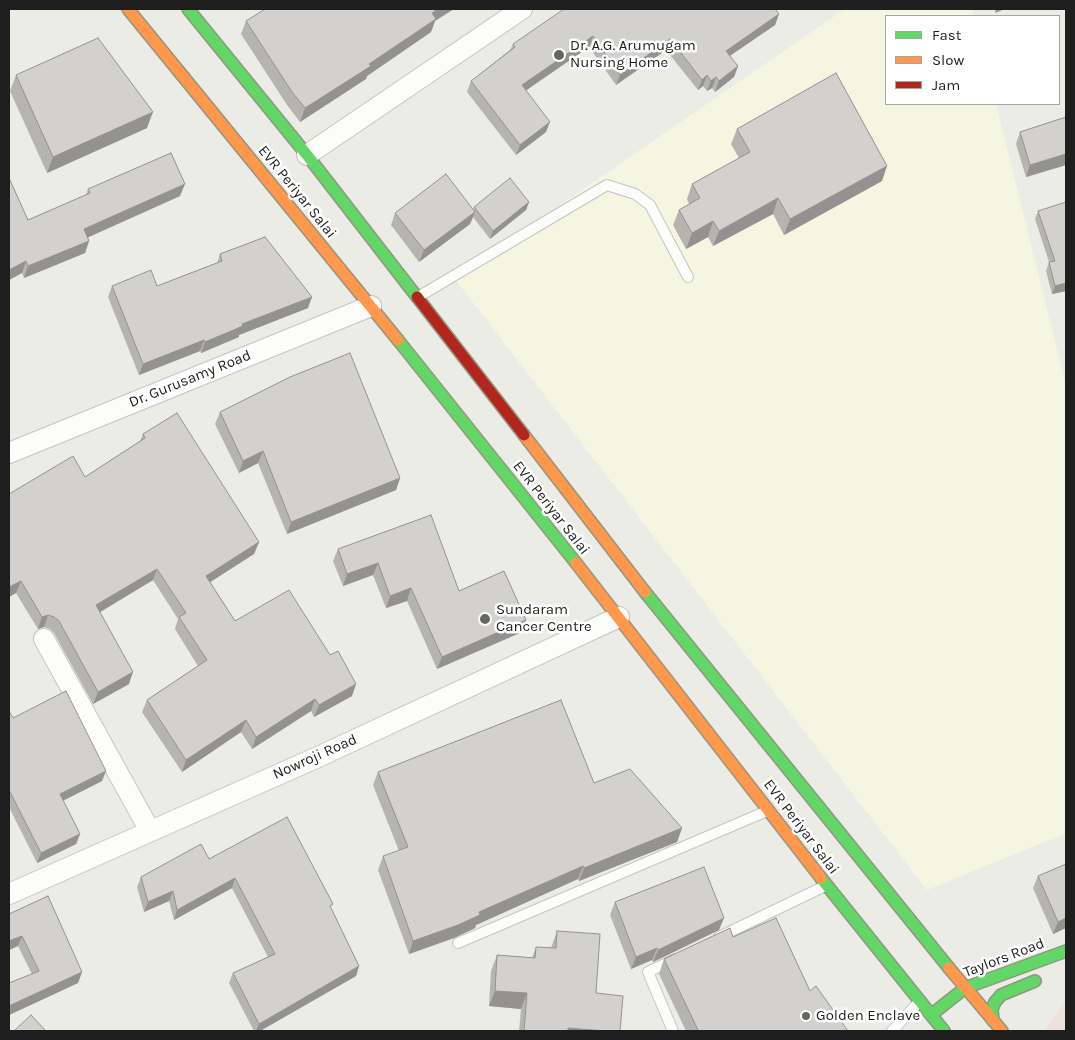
<!DOCTYPE html>
<html>
<head>
<meta charset="utf-8">
<style>
  body { margin:0 }
  #map { position:relative; width:1075px; height:1040px; overflow:hidden; background:#ecece7; font-family:Karla,sans-serif }
  canvas { display:block }
  .frame { position:absolute; inset:0; border:10px solid #1e1e1e; pointer-events:none }
  .legend { position:absolute; left:885px; top:15px; width:175px; height:90px; box-sizing:border-box; background:#fff; border:1px solid #a5a5a5; margin:0; padding:6px 9px; list-style:none; font-size:15px; color:#1e1e1e }
  .legend li { display:flex; align-items:center; gap:10px; height:25px }
  .legend b { width:25px; border:1px solid #a5a5a5 }
</style>
</head>
<body>
<div id="map">
<canvas width="1075" height="1040"></canvas>
<div class="frame"></div>
<ul class="legend">
<li><b style="height:6px;background:#63d668"></b>Fast</li>
<li><b style="height:6px;background:#ff974d"></b>Slow</li>
<li><b style="height:6px;background:#b3261e"></b>Jam</li>
</ul>
</div>
<script>
const context = document.querySelector('canvas').getContext('2d');
context.lineJoin = 'round';
function fillPath(path, color) {
  context.fillStyle = color;
  context.fill(path, 'evenodd');
}
function toPath(rows) {
  const path = new Path2D();
  for (const r of rows) {
    path.moveTo(r[0], r[1]);
    for (let i = 2; i < r.length; i += 2) path.lineTo(r[i], r[i + 1]);
  }
  return path;
}
function trace(path, color, width, dash) {
  context.strokeStyle = color;
  context.lineWidth = width;
  context.lineCap = dash ? 'butt' : 'round';
  context.setLineDash(dash || []);
  context.stroke(path);
}
function drawText(font, color, halo, rows, align = 'center') {
  context.font = font + ' Karla,sans-serif';
  context.lineWidth = 5;
  context.setLineDash([]);
  context.textBaseline = 'middle';
  context.strokeStyle = halo;
  context.fillStyle = color;
  for (const [text, x, y, turn = 0] of rows) {
    context.save();
    context.translate(x, y);
    context.rotate((+turn || 0) * Math.PI / 180);
    context.textAlign = isNaN(turn) ? turn : align;
    if (halo) context.strokeText(text, 0, 0);
    context.fillText(text, 0, 0);
    context.restore();
  }
}
const commercial = toPath([
  [1066,1000,1066,1031,1044,1031]
]);
const education = toPath([
  [845,9,972,9,974,16,886,16,886,104,996,104,1066,386,1066,833,927,890,454,278]
]);
const lane = toPath([
  [418,297,607,185,635,194,650,205,688,277],
  [719,937,825,886],
  [458,943,767,811],
  [673,1031,648,972,675,959],
  [892,1031,919,1002]
]);
const street = toPath([
  [307,155,522,9],
  [9,453,371,306],
  [44,639,150,831],
  [9,894,318,757,619,617]
]);
const fast = toPath([
  [188,9,307,155,417,297],
  [398,340,576,563],
  [645,592,949,968],
  [821,878,944,1031],
  [931,1015,965,988,1066,951],
  [993,1021,992,1009,995,1002,1001,995,1035,981]
]);
const slow = toPath([
  [128,9,398,340],
  [524,435,645,592],
  [576,563,821,878],
  [949,968,1002,1031]
]);
const jam = toPath([
  [417,297,524,435]
]);
const wall = toPath([
  [779,14,775,25,730,56,738,66,734,77,715,92,712,88,707,91,703,86,698,90,666,50,616,85,589,47,526,90,546,132,516,155,467,92,471,81,510,50,513,44],
  [246,21,435,21,431,32,367,76,366,79,300,122,287,105,241,34],
  [16,75,147,128,47,173,10,91],
  [1066,117,1066,165,1026,177,1016,144,1020,132],
  [737,129,882,181,784,235,773,214,713,246,708,237,686,249,673,225,679,210,689,204,687,199,692,184,739,158,731,144],
  [9,178,28,220,86,195,88,189,180,196,88,237,89,241,85,253,24,278,22,273,9,280],
  [529,202,526,210,490,239,473,217,470,224,419,262,391,225,395,213,473,210,474,207],
  [1038,211,1066,291,1052,294,1046,271,1049,262,1035,219],
  [220,254,308,308,239,335,239,337,201,353,200,351,139,375,108,297,112,286,157,286,217,263],
  [220,412,400,478,396,490,287,534,258,463,239,473,215,424],
  [143,434,259,542,254,554,210,582,235,621,352,696,314,717,311,711,252,749,241,732,182,772,142,712,147,700,198,666,175,629,178,619,153,580,100,612,129,684,93,704,54,633,50,629,44,627,38,629,16,593,9,597,9,494,85,477,140,441],
  [338,549,459,591,526,620,522,632,437,669,407,601,386,608,373,575,343,586,333,561],
  [9,711,13,718,102,781,63,801,80,834,76,844,37,863,9,807],
  [378,772,594,783,682,828,677,842,579,881,578,879,476,925,475,928,454,938,409,954,378,870,383,856,399,851,373,785],
  [209,859,331,909,359,966,356,976,260,1031,254,1031,229,983,233,973,268,957,232,888,174,920,169,901,144,912,137,887,141,877],
  [1066,864,1066,928,1053,934,1033,888,1038,876],
  [615,902,719,930,653,962,652,960,631,969,610,915],
  [9,914,82,972,78,983,9,1015,9,983,32,974,18,946,9,950],
  [557,931,596,993,620,1031,519,1031,521,1009,489,1006,491,971,497,955,532,958,536,947,551,948],
  [733,937,810,991,848,1031,686,1031,659,974,664,959]
]);
const shadedWall = toPath([
  [438,9,454,9,435,21,431,32,367,76,366,79,300,122,305,108,369,64,432,13],
  [996,9,1005,9,995,13],
  [779,14,775,25,722,61,726,51],
  [593,36,589,47,518,96,522,85],
  [670,39,666,50,616,85,620,75],
  [738,66,734,77,715,92,719,81],
  [707,75,703,86,698,90,702,80],
  [716,77,712,88,707,91,711,81],
  [153,112,147,128,47,173,53,157],
  [550,122,546,132,516,155,520,145],
  [1066,154,1066,165,1026,177,1030,165],
  [887,166,882,181,784,235,790,219],
  [185,184,180,196,80,241,84,229],
  [778,198,773,214,713,246,719,231],
  [529,202,526,210,490,239,493,231],
  [475,212,470,224,419,262,424,250],
  [713,221,708,237,686,249,692,233],
  [89,241,85,253,24,278,28,266],
  [26,261,22,273,9,280,9,270],
  [1066,283,1066,291,1052,294,1055,286],
  [312,297,308,308,239,335,239,337,201,353,205,342,242,324],
  [204,340,200,351,139,375,143,364],
  [263,451,258,463,239,473,243,461],
  [400,478,396,490,287,534,291,522],
  [259,542,254,554,201,588,206,576],
  [378,563,373,575,343,586,347,574],
  [157,569,153,580,92,617,96,605],
  [21,581,16,593,9,597,9,587],
  [411,588,407,601,386,608,390,596],
  [48,615,44,627,38,629,42,617],
  [526,620,522,632,437,669,442,657],
  [133,672,129,684,93,704,98,692],
  [356,684,352,696,314,717,319,705],
  [315,699,311,711,252,749,256,737],
  [246,720,241,732,182,772,186,760],
  [106,771,102,781,56,804,60,794],
  [682,828,677,842,579,881,584,868],
  [80,834,76,844,37,863,41,853],
  [583,866,578,879,476,925,475,928,454,938,409,954,413,941],
  [235,878,232,888,174,920,177,910],
  [173,891,169,901,144,912,148,902],
  [724,918,719,930,653,962,658,950],
  [1066,918,1066,928,1053,934,1058,922],
  [22,936,18,946,9,950,9,941],
  [657,948,652,960,631,969,636,957],
  [359,966,356,976,260,1031,256,1031,259,1024],
  [82,972,78,983,9,1015,9,1006],
  [495,991,527,993,521,1009,489,1006],
  [568,1028,606,1031,567,1031]
]);
const building = toPath([
  [265,9,438,9,432,13,436,19,369,64,371,66,305,108,292,92,246,21,265,9],
  [564,9,775,9,779,14,726,51,738,66,719,81,716,77,711,81,707,75,702,80,670,39,620,75,593,36,522,85,550,122,520,145,471,81,515,47,513,44,564,9],
  [98,38,153,112,53,157,16,75,98,38],
  [836,73,887,166,790,219,778,198,719,231,713,221,692,233,679,210,700,198,692,184,750,152,737,129,836,73],
  [1066,117,1066,154,1030,165,1020,132,1066,117],
  [171,153,185,184,84,229,89,241,28,266,26,261,9,270,9,178,28,220,90,193,88,189,171,153],
  [446,174,475,212,424,250,395,213,446,174],
  [510,178,529,202,493,231,474,207,510,178],
  [1066,202,1066,283,1055,286,1049,262,1055,261,1038,211,1066,202],
  [265,237,312,297,242,324,243,326,205,342,204,340,143,364,112,286,151,270,157,286,222,261,220,254,265,237],
  [350,353,400,478,291,522,263,451,243,461,220,412,290,377,350,353],
  [177,413,259,542,206,576,235,621,289,590,330,655,338,651,356,684,319,705,315,699,256,737,246,720,186,760,147,700,207,660,179,617,186,613,157,569,96,605,133,672,98,692,59,621,54,617,48,615,42,617,21,581,9,587,9,494,73,456,85,477,145,438,143,434,177,413],
  [431,515,459,591,504,571,526,620,442,657,411,588,390,596,378,563,347,574,338,549,431,515],
  [66,691,106,771,60,794,80,834,41,853,9,790,9,711,13,718,66,691],
  [561,700,594,783,630,769,682,828,584,868,583,866,479,912,480,915,458,925,413,941,383,856,408,847,378,772,561,700],
  [287,817,333,904,330,906,359,966,259,1024,233,973,275,954,235,878,177,910,173,891,148,902,141,877,201,844,209,859,287,817],
  [1066,864,1066,918,1058,922,1038,876,1066,864],
  [704,867,724,918,658,950,657,948,636,957,615,902,704,867],
  [48,896,82,972,9,1006,9,983,39,971,22,936,9,941,9,914,48,896],
  [776,918,810,991,816,986,848,1031,696,1031,698,1030,664,959,730,928,733,937,776,918],
  [557,931,600,934,596,993,623,996,620,1031,606,1031,568,1028,568,1031,524,1031,527,993,495,991,497,955,535,958,536,947,556,948,557,931],
  [31,1015,46,1031,14,1031,31,1015]
]);
const markers = [
  [559,55,6,"#666664"],
  [485,619,6,"#666664"],
  [806,1016,5,"#666664"]
];
const poiNames = [
  ["Dr. A.G. Arumugam",570,46],
  ["Nursing Home",570,63],
  ["Sundaram",496,610],
  ["Cancer Centre",496,627],
  ["Golden Enclave",816,1016]
];
const streetNames = [
  ["EVR Periyar Salai",297,192,51],
  ["Dr. Gurusamy Road",190,379,-22],
  ["EVR Periyar Salai",551,508,52],
  ["Nowroji Road",315,757,-24],
  ["EVR Periyar Salai",801,827,53],
  ["Taylors Road",1004,958,-21]
];
fillPath(commercial, '#eee1dc');
fillPath(education, '#f4f6e1');
trace(lane, '#c5c5c3', 12);
trace(street, '#c5c5c3', 22);
trace(fast, '#91977e', 14);
trace(slow, '#91977e', 14);
trace(jam, '#91977e', 14);
trace(lane, '#fcfcfb', 10);
trace(street, '#fcfcfb', 20);
trace(fast, '#63d668', 11);
trace(slow, '#ff974d', 11);
trace(jam, '#b3261e', 11);
fillPath(wall, '#b5b4b0');
fillPath(shadedWall, '#949290');
fillPath(building, '#d3d1cd');
trace(building, '#949290', 1);
for (const [x, y, r, color] of markers) {
  const dot = new Path2D();
  dot.arc(x, y, r, 0, 2 * Math.PI);
  context.fillStyle = color;
  context.fill(dot);
  trace(dot, '#fff', 2);
}
drawText('15px', '#1e1e1e', '#fff', poiNames, 'left');
drawText('15px', '#1e1e1e', '#fff', streetNames);
</script>
</body>
</html>
